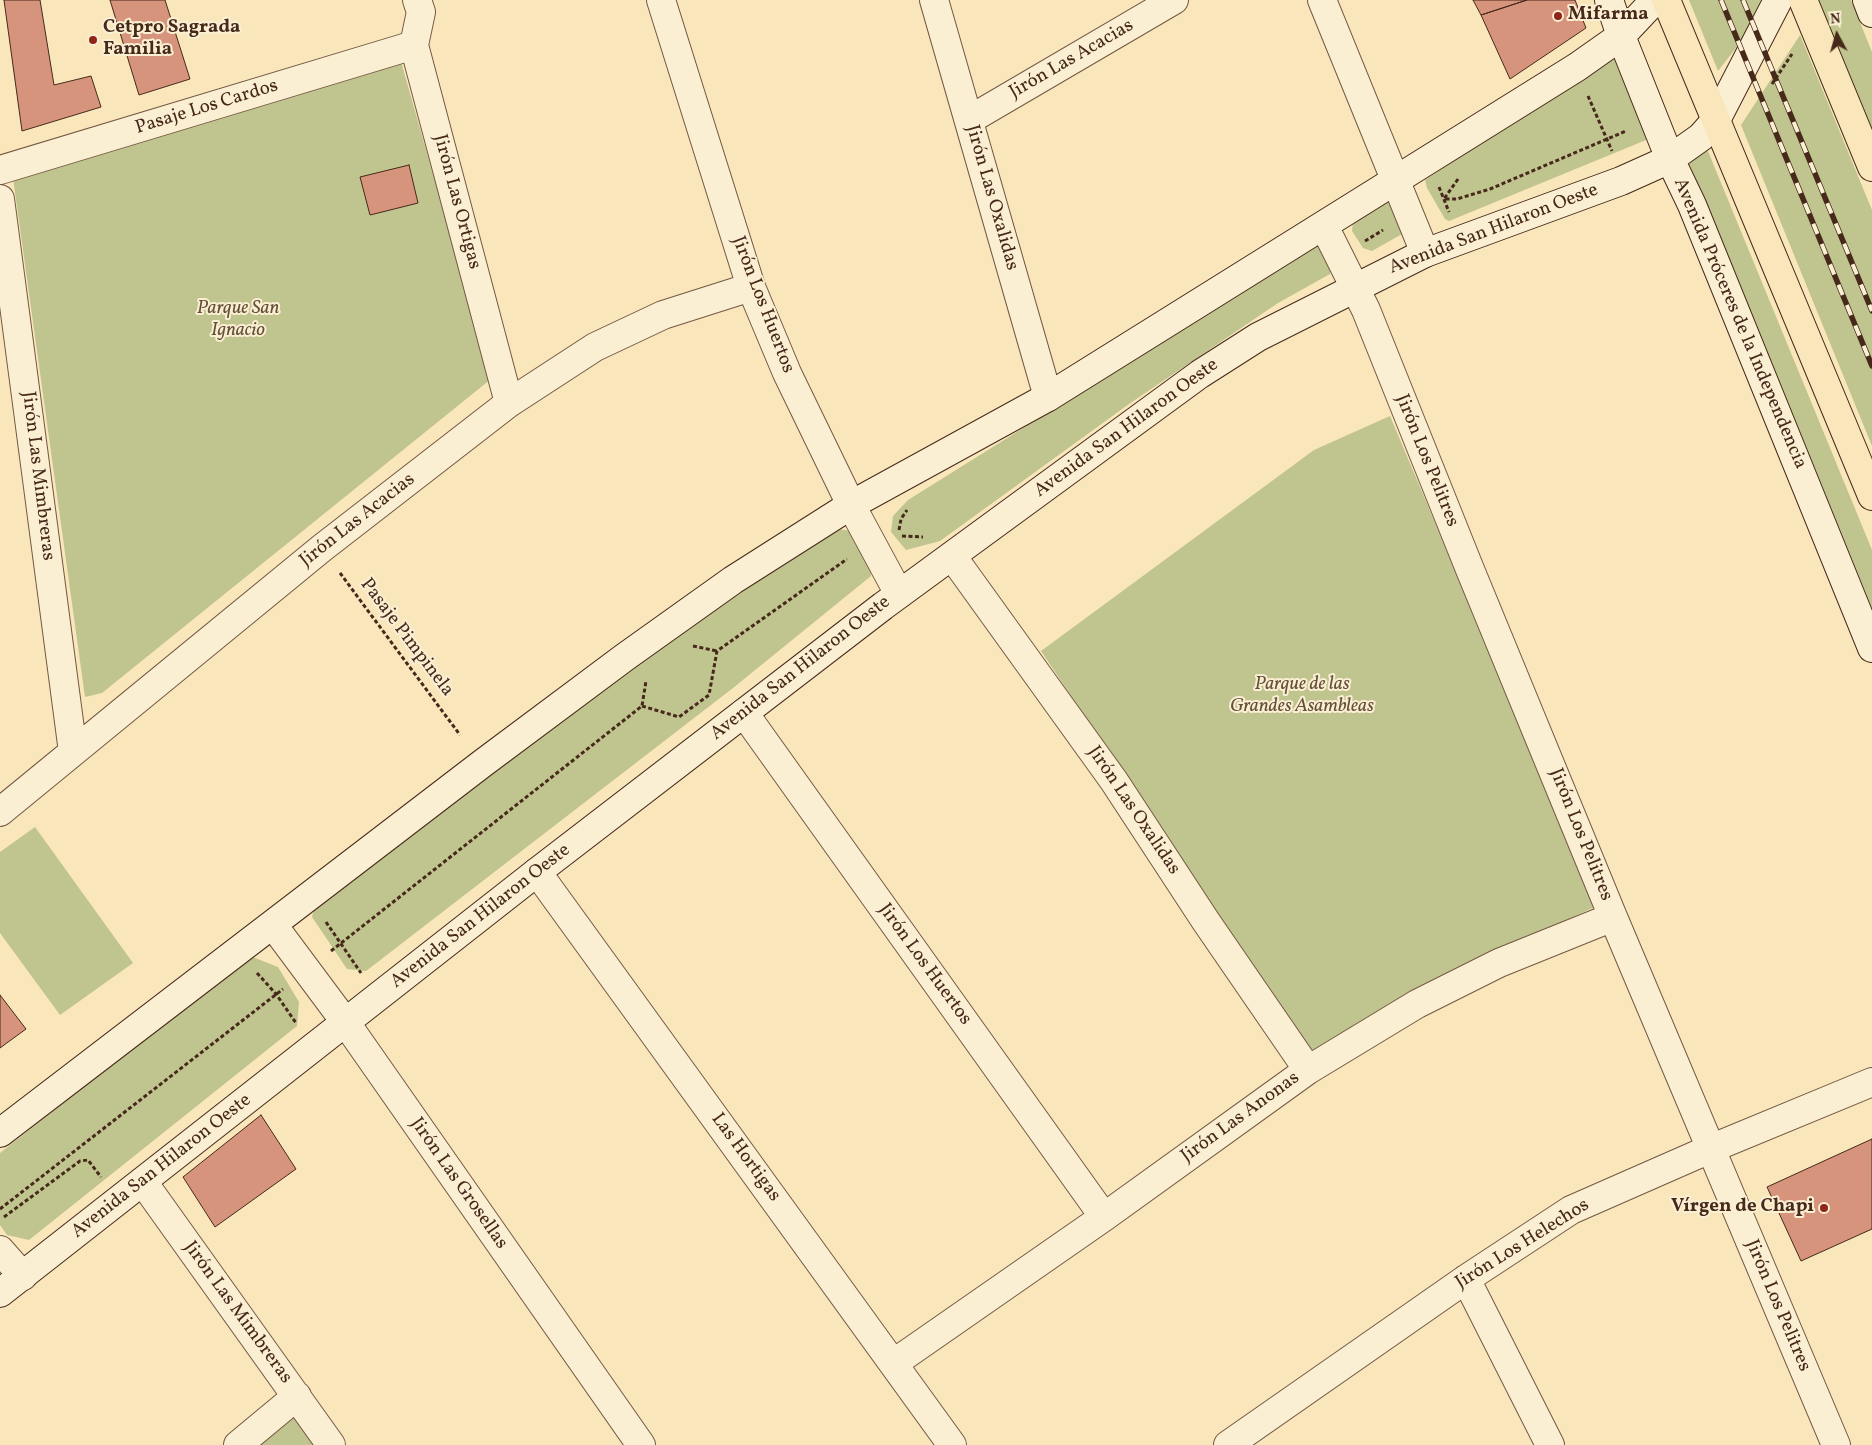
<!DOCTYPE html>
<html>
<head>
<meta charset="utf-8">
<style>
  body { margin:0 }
  #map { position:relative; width:1872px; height:1445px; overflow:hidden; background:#f9e6bb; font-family:Vollkorn,serif }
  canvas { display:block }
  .north { position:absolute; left:1812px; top:10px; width:50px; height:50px; -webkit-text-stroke:4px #fbefd3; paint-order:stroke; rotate:354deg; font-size:14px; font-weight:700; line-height:20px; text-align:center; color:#46291b }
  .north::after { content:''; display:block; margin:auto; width:18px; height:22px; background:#46291b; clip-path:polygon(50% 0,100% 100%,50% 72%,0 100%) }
</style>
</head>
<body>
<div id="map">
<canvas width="1872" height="1445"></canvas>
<div class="north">N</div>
</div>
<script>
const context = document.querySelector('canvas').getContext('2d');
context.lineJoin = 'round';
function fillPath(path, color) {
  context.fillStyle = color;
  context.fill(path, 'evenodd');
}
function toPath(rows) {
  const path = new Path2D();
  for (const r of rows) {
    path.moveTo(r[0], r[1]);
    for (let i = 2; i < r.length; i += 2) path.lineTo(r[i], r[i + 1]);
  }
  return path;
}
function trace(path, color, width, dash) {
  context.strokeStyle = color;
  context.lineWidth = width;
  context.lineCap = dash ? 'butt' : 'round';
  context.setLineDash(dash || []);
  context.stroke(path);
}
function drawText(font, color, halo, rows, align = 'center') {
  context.font = font + ' Vollkorn,serif';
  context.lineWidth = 4;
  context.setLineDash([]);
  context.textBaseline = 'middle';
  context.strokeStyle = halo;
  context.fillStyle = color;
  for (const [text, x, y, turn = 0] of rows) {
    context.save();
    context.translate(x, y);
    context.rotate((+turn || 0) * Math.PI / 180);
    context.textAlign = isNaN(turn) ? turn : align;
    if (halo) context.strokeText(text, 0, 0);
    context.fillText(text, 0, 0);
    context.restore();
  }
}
const green = toPath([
  [1689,0,1761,0,1743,39,1718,71],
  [1817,0,1851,0,1872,52,1872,136],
  [1800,35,1872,210,1872,446,1741,125],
  [1618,53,1651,138,1449,221,1445,219,1427,188,1425,180],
  [400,58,491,379,102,693,85,697,13,178],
  [1703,139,1872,550,1872,618,1683,149],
  [1385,201,1392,205,1401,221,1402,234,1372,251,1363,248,1352,231,1353,222],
  [1316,245,1320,247,1332,268,1330,274,1278,303,1129,404,940,541,906,550,891,532,893,516,908,500],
  [1390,416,1597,906,1436,980,1310,1053,1041,651,1314,450],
  [838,529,851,531,869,557,871,576,733,688,366,971,347,969,312,917,315,904,624,668],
  [35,827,133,963,60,1015,0,933,0,852],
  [250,956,278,967,299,1002,297,1026,29,1240,7,1235,0,1225,0,1153],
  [300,1411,323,1445,256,1445]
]);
const building = toPath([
  [4,0,40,0,54,85,91,76,101,107,22,131,4,0],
  [110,0,165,0,190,79,139,95,110,0],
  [1473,0,1527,0,1481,15,1473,0],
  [1527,0,1575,0,1586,28,1510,79,1481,15,1527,0],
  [409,165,418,203,370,215,360,177,409,165],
  [0,995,26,1029,0,1048,0,995],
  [261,1115,296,1169,215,1227,183,1177,261,1115],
  [1872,1139,1872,1229,1801,1261,1767,1187,1872,1139]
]);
const path = toPath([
  [1772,84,1792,54],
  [1588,96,1612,151],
  [1458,179,1444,199,1457,199,1490,189,1626,131],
  [1439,187,1449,212],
  [1365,241,1383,230],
  [899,530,901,519,907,510],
  [902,536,923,537],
  [340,573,460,735],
  [693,646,717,651],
  [642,706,679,717,709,695,717,651,847,559],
  [326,922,361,973],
  [331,951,642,706,646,681],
  [257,973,276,994,296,1023],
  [0,1209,283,989],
  [4,1217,80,1161,88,1160,101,1177]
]);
const street = toPath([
  [417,0,421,12,414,45,509,403],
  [661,0,751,287,787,373,851,505,899,594],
  [934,0,1048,397],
  [1322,0,1425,253],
  [969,120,1174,0],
  [0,170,414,45],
  [0,199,73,752],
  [1324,226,1366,310,1469,567,1613,917,1836,1445],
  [952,556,1114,781,1205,920,1308,1070],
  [744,713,1104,1217],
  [0,812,322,548,509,403,595,347,663,315,751,287],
  [537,872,952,1445],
  [273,925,346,1023,641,1445],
  [143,1182,331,1445],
  [0,1250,23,1276],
  [1466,1279,1550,1445],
  [894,1363,1104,1217,1308,1070,1417,1004,1499,963,1613,917],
  [238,1445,297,1396],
  [1228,1445,1466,1279,1571,1210,1710,1149,1872,1082]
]);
const secondary = toPath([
  [1609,0,1621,36,1670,159,1692,205,1872,648],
  [1867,0,1872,13],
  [0,1133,483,763,625,657,733,580,851,505,1048,397,1577,67,1621,36,1655,0],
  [0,1293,537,872,883,606,1200,374,1258,337,1425,253,1621,181,1670,159,1701,137,1716,120,1778,0]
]);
const primary = toPath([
  [1666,0,1872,496],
  [1803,0,1872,167]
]);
const rail = toPath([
  [1721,0,1872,366],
  [1743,0,1872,311]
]);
const markers = [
  [1558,16,5,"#8f2418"],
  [93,40,5,"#8f2418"],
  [1824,1208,5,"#8f2418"]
];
const poiNames = [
  ["Mifarma",1568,16],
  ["Cetpro Sagrada",103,29],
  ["Familia",103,51],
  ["Vírgen de Chapi",1814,1208,"right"]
];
const streetNames = [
  ["Jirón Las Acacias",1072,60,-30],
  ["Pasaje Los Cardos",207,108,-17],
  ["Jirón Las Oxalidas",991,198,74],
  ["Jirón Las Ortigas",456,202,75],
  ["Avenida San Hilaron Oeste",1494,230,-21],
  ["Jirón Los Huertos",762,305,69],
  ["Avenida Próceres de la Independencia",1739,324,67],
  ["Avenida San Hilaron Oeste",1127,429,-36],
  ["Jirón Los Pelitres",1426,461,68],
  ["Jirón Las Mimbreras",37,476,83],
  ["Jirón Las Acacias",358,521,-38],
  ["Pasaje Pimpinela",406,638,53],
  ["Avenida San Hilaron Oeste",801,669,-38],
  ["Jirón Las Oxalidas",1133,811,56],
  ["Jirón Los Pelitres",1580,835,68],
  ["Avenida San Hilaron Oeste",481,917,-38],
  ["Jirón Los Huertos",924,965,54],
  ["Jirón Las Anonas",1241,1118,-36],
  ["Las Hortigas",745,1158,54],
  ["Avenida San Hilaron Oeste",162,1167,-38],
  ["Jirón Las Grosellas",458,1184,55],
  ["Jirón Los Helechos",1523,1245,-32],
  ["Jirón Los Pelitres",1777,1306,67],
  ["Jirón Las Mimbreras",237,1313,54]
];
const parkNames = [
  ["Parque San",238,310],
  ["Ignacio",238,332],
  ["Parque de las",1302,686],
  ["Grandes Asambleas",1302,708]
];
fillPath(green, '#c0c48e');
fillPath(building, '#d7947d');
trace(building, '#46291b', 1);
trace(street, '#735843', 30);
trace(secondary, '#46291b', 30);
trace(primary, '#46291b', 30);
trace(path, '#46291b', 3, [4, 2.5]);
trace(street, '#fbefd3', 28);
trace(secondary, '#fbefd3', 28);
trace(primary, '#f9e6bb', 28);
trace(rail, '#46291b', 5.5);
trace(rail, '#fbefd3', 4, [11]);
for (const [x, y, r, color] of markers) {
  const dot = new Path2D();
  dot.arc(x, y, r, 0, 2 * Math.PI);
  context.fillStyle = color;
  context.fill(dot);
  trace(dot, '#fbefd3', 2);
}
drawText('bold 19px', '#46291b', '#fbefd3', poiNames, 'left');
drawText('19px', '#46291b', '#fbefd3', streetNames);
drawText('italic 19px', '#645038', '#fbefd3', parkNames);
</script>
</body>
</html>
